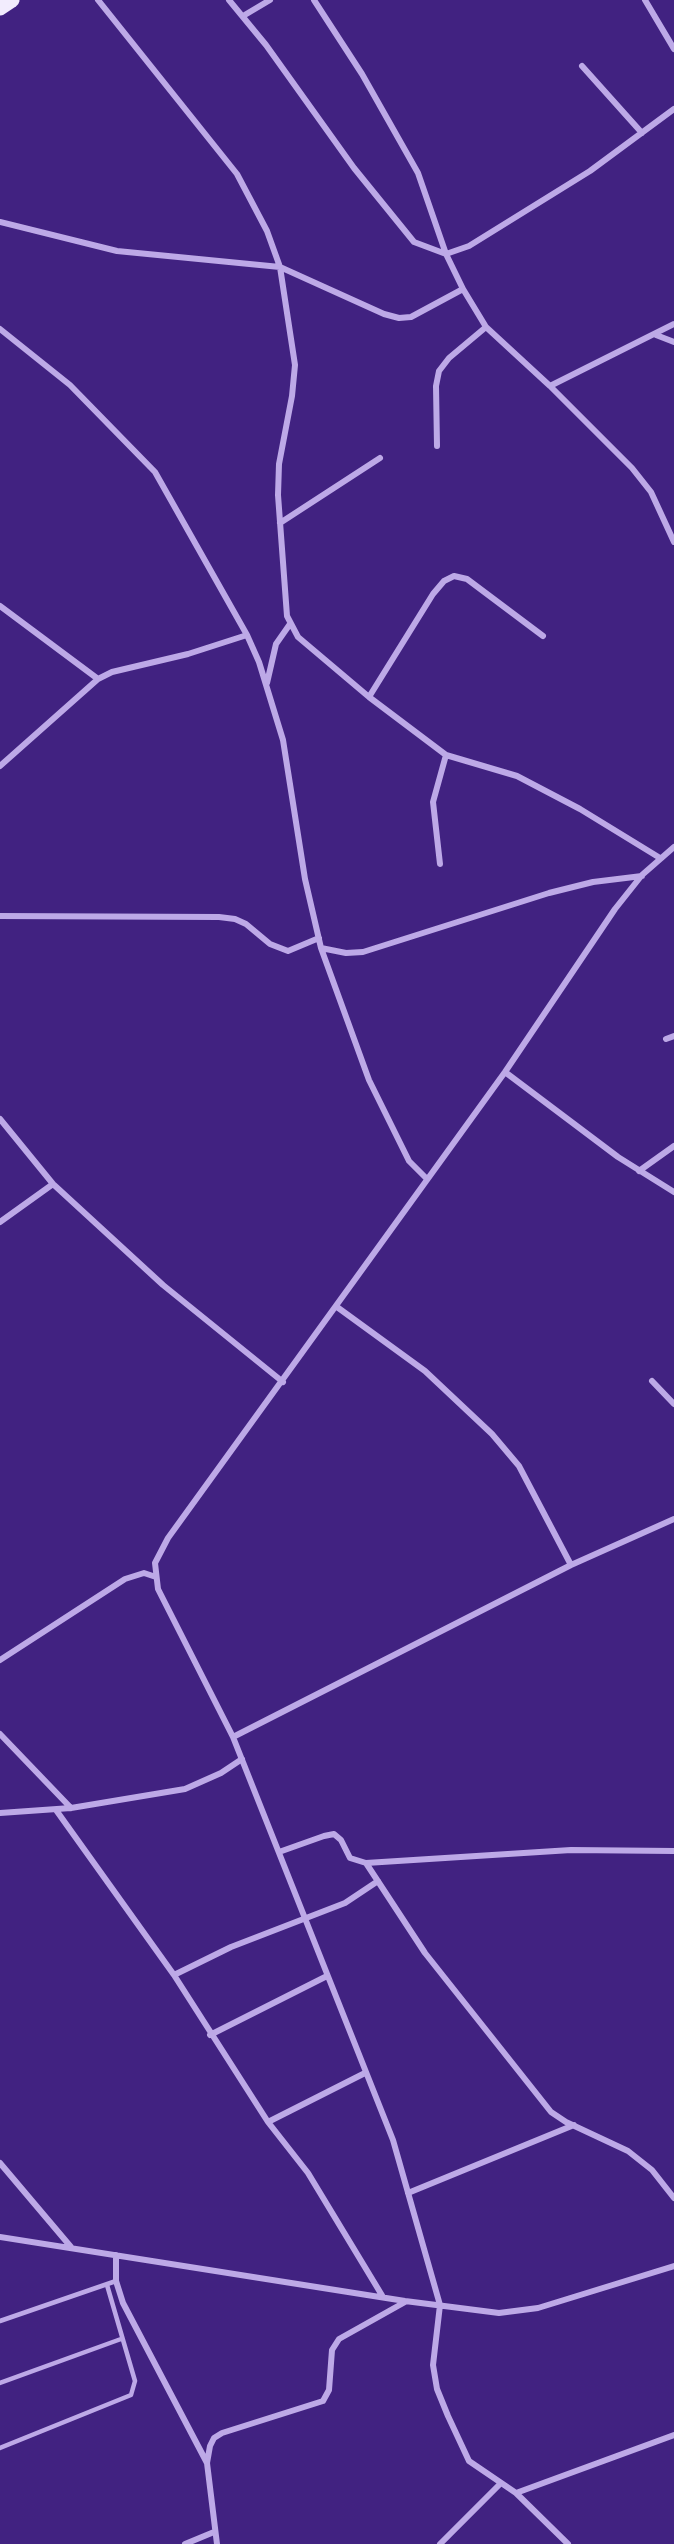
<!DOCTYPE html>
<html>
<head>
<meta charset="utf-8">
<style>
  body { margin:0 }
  canvas { display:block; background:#412281 }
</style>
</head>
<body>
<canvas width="674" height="2544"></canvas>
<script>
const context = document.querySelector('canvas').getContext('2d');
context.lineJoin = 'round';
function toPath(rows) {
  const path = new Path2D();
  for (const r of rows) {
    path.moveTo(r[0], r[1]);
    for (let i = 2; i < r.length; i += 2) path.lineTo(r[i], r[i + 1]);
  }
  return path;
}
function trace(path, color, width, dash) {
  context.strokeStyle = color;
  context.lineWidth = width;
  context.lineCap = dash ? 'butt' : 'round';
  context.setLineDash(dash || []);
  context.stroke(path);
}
const lane = toPath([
  [0,2321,116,2281],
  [0,2383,121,2339],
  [0,2448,131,2395,135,2381,107,2285]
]);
const street = toPath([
  [98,0,237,174,267,231,280,267,295,365,292,396,279,464,278,495,287,616,298,637,369,697,446,755,517,776,580,809,660,858],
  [229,0,266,45,354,168,414,242,446,254,469,246,590,171,674,109],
  [314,0,362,74,418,173,446,254,463,289,486,327,550,386,632,468,651,492,674,542],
  [645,0,674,49],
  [243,16,270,0],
  [582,66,642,133],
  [0,222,117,251,280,267,384,314,399,318,411,317,463,289],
  [0,329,70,385,155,472,247,635,259,662,283,740,305,879,321,948,369,1080,409,1161,427,1179],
  [656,335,674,342],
  [550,386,674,324],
  [437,446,436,386,439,371,449,358,486,327],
  [280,523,380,458],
  [0,606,98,679],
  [267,683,276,644,290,624],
  [369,697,433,594,444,581,454,576,467,579,543,636],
  [0,766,98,679,112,672,188,654,247,635],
  [440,864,433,802,446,755],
  [0,916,219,917,235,919,246,924,270,944,288,951,319,938],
  [321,948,346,953,363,952,549,893,593,882,642,876],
  [666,1039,674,1036],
  [505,1072,618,1157,674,1192],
  [0,1119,53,1184,163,1285,283,1382],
  [639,1171,674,1146],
  [0,1222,53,1184],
  [337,1307,425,1371,492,1434,519,1466,571,1565],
  [652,1381,674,1404],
  [0,1660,125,1579,144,1573,156,1577],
  [0,1734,71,1808],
  [233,1737,571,1565,674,1519],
  [56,1810,174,1975,268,2122,308,2173,383,2297],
  [0,1813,71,1808,185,1789,221,1773,242,1759],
  [279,1852,324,1836,334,1834,341,1840,350,1858,366,1863,425,1953,551,2112,566,2122,628,2151,652,2170,674,2198],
  [366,1863,571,1850,674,1851],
  [174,1975,231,1947,345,1903,378,1881],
  [210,2035,327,1976],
  [268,2122,365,2073],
  [0,2163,71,2247],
  [408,2193,574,2125],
  [0,2237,405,2301,499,2313,538,2308,674,2266],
  [116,2255,116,2281,123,2303,207,2463],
  [516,2493,674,2435],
  [185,2544,214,2532],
  [217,2544,207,2463,210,2446,214,2438,222,2433,323,2401,329,2390,332,2350,339,2339,405,2302],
  [440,2544,501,2483],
  [568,2544,516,2493,469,2461,448,2416,437,2389,433,2365,440,2305,393,2140,233,1737,158,1589,155,1563,168,1538,505,1072,615,909,642,875,674,847]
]);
const primary = toPath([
  [0,8,12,0]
]);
trace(lane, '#bda9e7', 4.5);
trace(street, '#bda9e7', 6);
trace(primary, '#f2ecfd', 15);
</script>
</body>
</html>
